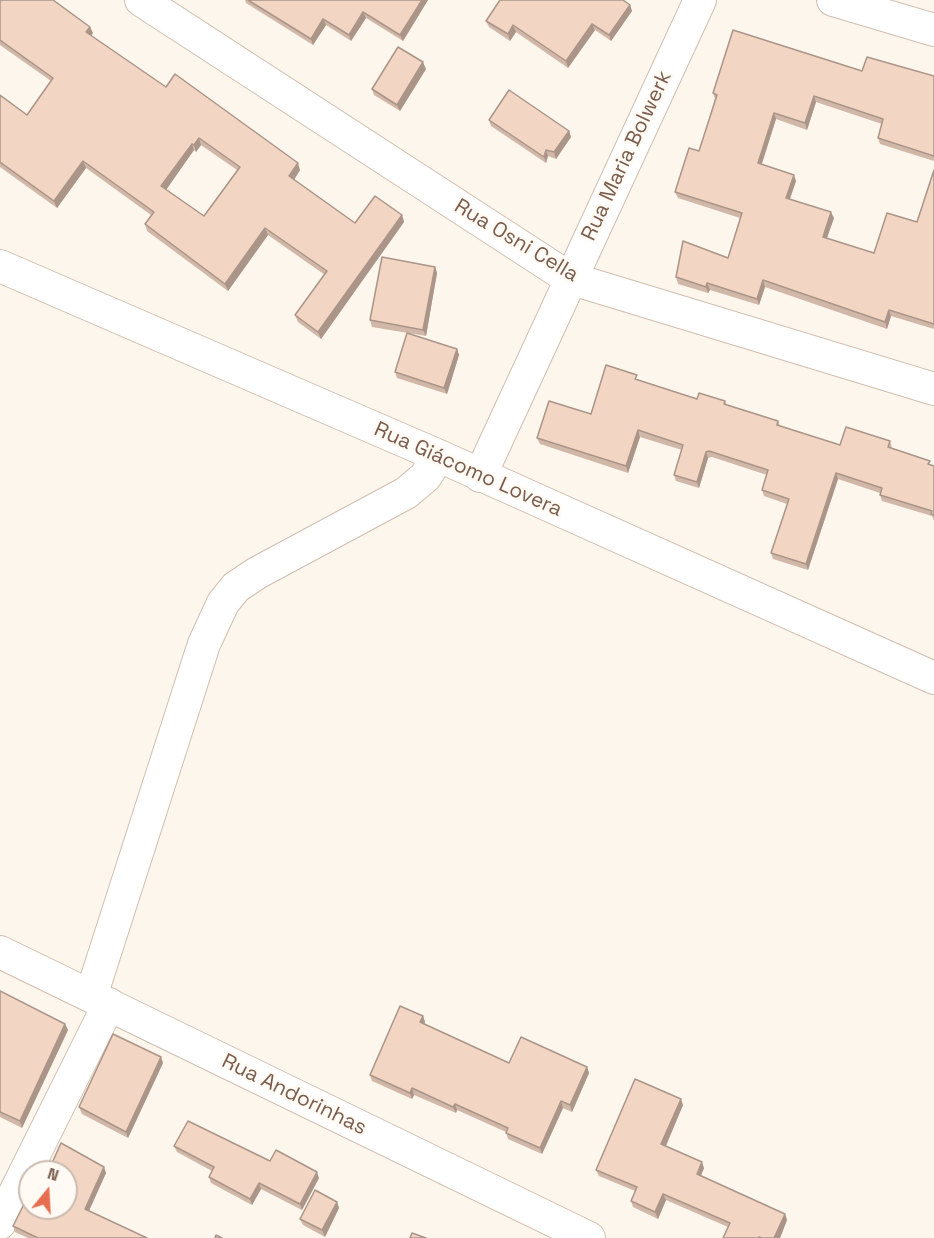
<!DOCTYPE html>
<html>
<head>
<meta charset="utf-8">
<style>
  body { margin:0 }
  #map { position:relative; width:934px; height:1238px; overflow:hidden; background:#fdf6ec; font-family:"Space Grotesk",sans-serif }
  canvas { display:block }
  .north { position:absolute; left:18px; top:1160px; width:60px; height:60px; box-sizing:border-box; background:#fffaf3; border:2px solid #cabbb1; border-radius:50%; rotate:18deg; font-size:16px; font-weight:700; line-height:24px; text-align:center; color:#7a5c4d }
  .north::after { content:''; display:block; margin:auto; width:21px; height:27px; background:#e76f51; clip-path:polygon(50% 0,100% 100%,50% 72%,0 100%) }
</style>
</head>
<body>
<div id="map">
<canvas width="934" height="1238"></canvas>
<div class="north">N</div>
</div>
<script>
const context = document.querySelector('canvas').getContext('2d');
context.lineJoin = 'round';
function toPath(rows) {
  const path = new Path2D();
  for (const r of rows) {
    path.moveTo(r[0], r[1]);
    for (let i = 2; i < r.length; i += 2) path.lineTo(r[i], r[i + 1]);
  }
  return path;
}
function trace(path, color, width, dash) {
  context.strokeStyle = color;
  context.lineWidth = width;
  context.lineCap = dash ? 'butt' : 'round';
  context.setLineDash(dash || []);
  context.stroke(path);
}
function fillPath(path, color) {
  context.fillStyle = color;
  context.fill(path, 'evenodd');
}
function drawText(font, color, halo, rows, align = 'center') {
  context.font = font + ' "Space Grotesk",sans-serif';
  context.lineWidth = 5;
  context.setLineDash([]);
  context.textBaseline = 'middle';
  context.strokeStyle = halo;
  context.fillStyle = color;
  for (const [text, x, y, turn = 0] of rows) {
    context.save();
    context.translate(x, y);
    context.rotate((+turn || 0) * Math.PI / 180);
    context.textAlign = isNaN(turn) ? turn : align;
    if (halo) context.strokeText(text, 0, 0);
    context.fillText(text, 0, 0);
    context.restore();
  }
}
const street = toPath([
  [141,0,569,278,934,389],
  [833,0,934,30],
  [0,266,439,456,934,678],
  [480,476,700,0],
  [0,952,589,1238],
  [91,996,204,644,223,603,236,587,257,573,406,493,425,477,439,456],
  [0,1223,109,1004]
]);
const wall = toPath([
  [0,0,90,27,93,33,91,36,166,87,300,170,294,179,355,223,402,215,404,222,321,339,298,322,295,315,325,275,268,235,228,291,147,231,145,224,151,215,86,168,57,208,0,167,0,95,27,115,51,81,0,45],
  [201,145,237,170,204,216,166,189,194,150,196,152],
  [245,0,428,0,403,41,366,18,351,41,326,25,313,45,246,3],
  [630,5,632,11,611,41,595,30,568,68,516,32,510,41,489,27,486,21],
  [426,69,400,111,374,95,372,89],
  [862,71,934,76,934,161,880,144,878,138,882,124,816,102,807,130,776,119,762,164,796,181,790,199,834,218,827,238,874,253,917,222,934,170,934,329,891,316,887,329,765,287,759,305,710,290,708,293,678,284,676,277,728,258,740,218,678,198,675,192,699,151,715,99,713,93],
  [489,120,569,131,571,137,556,159,548,156,546,163,491,126],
  [435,267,437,273,426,336,372,327,370,320],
  [457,349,459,355,447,394,397,378,395,372],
  [639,380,697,399,725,401,727,405,778,421,780,426,840,445,890,441,892,448,934,466,934,521,932,516,882,501,880,495,880,493,838,479,808,570,773,559,771,553,787,504,764,496,762,490,767,475,712,457,708,458,699,488,676,481,674,475,682,450,640,437,628,473,540,444,537,438,591,414],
  [0,991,65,1024,68,1030,22,1128,0,1117],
  [423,1016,425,1022,424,1024,509,1063,587,1067,589,1073,572,1112,563,1108,542,1154,508,1139,506,1132,457,1110,456,1113,414,1095,412,1099,372,1081,370,1075],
  [161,1057,163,1063,128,1138,82,1114,79,1107],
  [683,1105,666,1146,704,1168,701,1176,785,1214,787,1220,780,1238,723,1238,728,1227,666,1200,658,1219,633,1207,631,1201,635,1191,599,1176,596,1170],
  [174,1146,270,1161,319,1178,302,1210,261,1189,252,1205,211,1183,209,1177,212,1171,177,1152],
  [104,1167,106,1173,89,1211,147,1238,28,1238,15,1232,13,1226,30,1208],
  [337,1202,339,1208,325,1237,303,1225,300,1219]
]);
const shadedWall = toPath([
  [422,0,428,0,403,41,400,35],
  [630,5,632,11,611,41,609,35],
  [363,12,366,18,351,41,349,35],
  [323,19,326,25,313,45,311,39],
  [592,24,595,30,568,68,566,61],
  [513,25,516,32,510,41,508,34],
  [90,27,93,33,88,39,86,32],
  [423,62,426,69,400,111,397,105],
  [814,96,816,102,807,130,805,123],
  [774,113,776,119,760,169,758,163],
  [569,131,571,137,556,159,554,152],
  [199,138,201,145,196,152,194,145],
  [192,144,194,150,164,193,161,186],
  [546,150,548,156,546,163,544,157],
  [83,161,86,168,57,208,54,201],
  [298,163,300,170,292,183,289,176],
  [794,175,796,181,788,204,786,198],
  [831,212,834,218,825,243,823,237],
  [402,215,404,222,321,339,318,332],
  [265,228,268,235,228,291,225,284],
  [435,267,437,273,426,336,423,330],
  [763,280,765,287,759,305,757,299],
  [707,283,710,290,708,293,706,287],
  [889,310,891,316,887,329,885,322],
  [457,349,459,355,447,394,444,388],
  [638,430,640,437,628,473,626,466],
  [706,452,708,458,699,488,697,482],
  [836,473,838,479,808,570,806,564],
  [423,1016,425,1022,422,1028,420,1022],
  [65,1024,68,1030,22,1128,20,1121],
  [161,1057,163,1063,128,1138,126,1132],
  [587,1067,589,1073,572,1112,570,1105],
  [412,1088,414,1095,412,1099,410,1093],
  [681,1099,683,1105,664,1150,661,1144],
  [561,1101,563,1108,542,1154,540,1148],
  [455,1104,457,1110,456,1113,453,1107],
  [702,1162,704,1168,699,1180,697,1174],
  [104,1167,106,1173,87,1215,85,1209],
  [317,1172,319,1178,302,1210,300,1204],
  [259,1183,261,1189,252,1205,250,1199],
  [663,1194,666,1200,658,1219,655,1212],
  [337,1202,339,1208,325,1237,322,1230],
  [785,1214,787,1220,780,1238,774,1238]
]);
const building = toPath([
  [0,0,53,0,90,27,86,32,166,87,175,74,298,163,289,176,355,223,375,196,402,215,318,332,295,315,327,271,265,228,225,284,145,224,154,212,83,161,54,201,0,162,0,95,27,115,53,78,0,40,0,0],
  [199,138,240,167,204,216,161,186,192,144,194,145,199,138],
  [248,0,422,0,400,35,363,12,349,35,323,19,311,39,248,0],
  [500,0,623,0,630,5,609,35,592,24,566,61,513,25,508,34,486,21,500,0],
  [733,30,862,71,867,57,934,76,934,156,878,138,883,119,814,96,805,123,774,113,758,163,794,175,786,198,831,212,823,237,874,253,887,213,917,222,934,170,934,324,889,310,885,322,763,280,757,299,707,283,706,287,676,277,683,241,728,258,742,213,675,192,689,148,699,151,717,95,713,93,733,30],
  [398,47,423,62,397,105,372,89,398,47],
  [509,90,569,131,554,152,546,150,544,157,489,120,509,90],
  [382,257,435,267,423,330,370,320,382,257],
  [407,333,457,349,444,388,395,372,407,333],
  [606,365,637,375,635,379,697,399,699,393,725,401,724,404,778,421,777,425,840,445,846,427,890,441,888,447,930,461,928,464,934,466,934,515,931,514,932,511,880,495,882,488,836,473,806,564,771,553,789,499,762,490,768,470,709,451,706,452,697,482,674,475,683,445,638,430,626,466,537,438,549,401,591,414,606,365],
  [0,991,65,1024,20,1121,0,1112,0,991],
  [400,1006,423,1016,420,1022,509,1063,521,1037,587,1067,570,1105,561,1101,540,1148,506,1133,508,1128,455,1104,453,1107,412,1088,410,1093,370,1075,400,1006],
  [113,1034,161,1057,126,1132,79,1107,113,1034],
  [635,1079,681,1099,661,1144,702,1162,697,1174,785,1214,774,1238,762,1238,759,1237,758,1238,723,1238,730,1223,663,1194,655,1212,631,1201,637,1187,596,1170,635,1079],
  [188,1121,270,1161,276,1150,317,1172,300,1204,259,1183,250,1199,209,1177,214,1167,174,1146,188,1121],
  [61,1143,104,1167,85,1209,147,1238,38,1238,13,1226,30,1192,30,1208,66,1208,66,1172,48,1172,61,1143],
  [315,1190,337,1202,322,1230,300,1219,315,1190],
  [412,1233,426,1238,410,1238,412,1233],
  [216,1235,222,1238,215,1238,216,1235]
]);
const streetNames = [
  ["Rua Maria Bolwerk",627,156,-65],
  ["Rua Osni Cella",516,241,31],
  ["Rua Giácomo Lovera",468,470,24],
  ["Rua Andorinhas",294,1095,26]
];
trace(street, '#d1beb0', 34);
trace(street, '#fff', 32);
fillPath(wall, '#d1b7a8');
fillPath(shadedWall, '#aa9588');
fillPath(building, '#f3d5c3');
trace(building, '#aa9588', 1.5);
drawText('21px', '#7a5c4d', '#fffaf3', streetNames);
</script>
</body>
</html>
